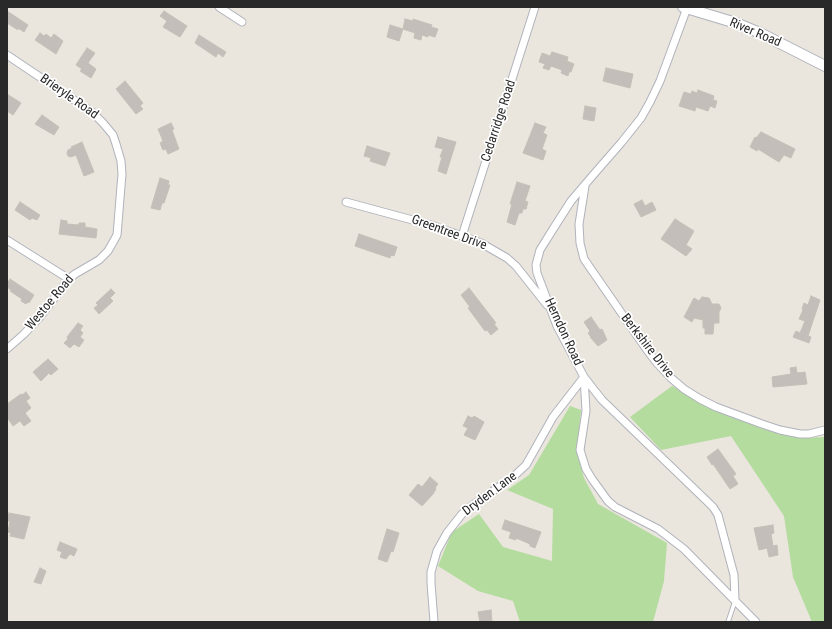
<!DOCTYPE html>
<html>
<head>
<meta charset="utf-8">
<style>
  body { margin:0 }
  #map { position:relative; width:832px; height:629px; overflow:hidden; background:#eae5dd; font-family:"Roboto Condensed",sans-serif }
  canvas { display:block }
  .frame { position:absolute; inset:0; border:8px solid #292929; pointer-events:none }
</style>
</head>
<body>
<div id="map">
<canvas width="832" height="629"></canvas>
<div class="frame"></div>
</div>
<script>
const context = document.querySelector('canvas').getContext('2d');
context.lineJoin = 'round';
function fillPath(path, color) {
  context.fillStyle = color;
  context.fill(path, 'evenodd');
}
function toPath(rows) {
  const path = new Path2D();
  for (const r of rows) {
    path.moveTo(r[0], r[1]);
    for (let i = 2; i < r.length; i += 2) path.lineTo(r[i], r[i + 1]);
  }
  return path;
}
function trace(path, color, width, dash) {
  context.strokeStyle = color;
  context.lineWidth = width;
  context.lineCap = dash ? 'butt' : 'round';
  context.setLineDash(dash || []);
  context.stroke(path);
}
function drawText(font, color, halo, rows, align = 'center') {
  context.font = font + ' "Roboto Condensed",sans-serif';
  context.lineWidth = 3.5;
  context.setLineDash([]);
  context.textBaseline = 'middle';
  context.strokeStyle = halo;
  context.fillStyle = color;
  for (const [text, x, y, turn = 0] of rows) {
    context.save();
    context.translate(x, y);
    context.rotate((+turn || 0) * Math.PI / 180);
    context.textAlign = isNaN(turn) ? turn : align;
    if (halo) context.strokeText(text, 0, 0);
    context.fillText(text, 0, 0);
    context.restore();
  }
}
const green = toPath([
  [672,386,760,428,803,438,825,437,825,622,812,622,793,577,784,516,731,436,661,450,630,417],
  [570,406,581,410,577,453,584,478,598,504,667,543,664,581,653,622,520,622,513,601,478,591,438,566,452,532,479,514,503,547,552,561,553,509,507,490,529,475]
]);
const building = toPath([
  [7,11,28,25,24,32,18,28,18,30,7,23,7,11],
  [164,11,187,26,180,37,163,27,167,21,160,16,164,11],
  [405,19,413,21,413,19,432,25,431,27,438,29,435,37,428,35,428,37,422,35,421,40,414,38,415,33,403,29,405,19],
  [390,25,403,29,399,41,387,37,390,25],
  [40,33,44,36,46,34,51,38,54,34,63,41,56,54,35,40,40,33],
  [199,35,226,52,223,57,218,53,216,57,195,43,199,35],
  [87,48,95,53,88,63,96,69,91,78,80,71,82,69,76,65,87,48],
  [552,52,568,57,567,61,574,64,571,72,569,72,568,76,561,73,562,70,551,66,549,70,543,68,545,64,539,62,542,53,550,56,552,52],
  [606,68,633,74,630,88,603,81,606,68],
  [125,81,143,103,140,106,143,109,136,114,116,89,125,81],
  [698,90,714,96,713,100,717,101,715,108,710,106,708,111,696,107,695,111,679,106,684,92,691,94,692,91,697,93,698,90],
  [7,94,21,103,13,115,7,111,7,94],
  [585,106,596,108,594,121,583,119,585,106],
  [42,115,59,127,54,135,35,124,42,115],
  [171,123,174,129,172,130,179,149,168,154,166,149,163,150,160,143,163,141,158,129,171,123],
  [535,123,546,127,543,133,547,135,542,149,546,151,543,160,523,153,535,123],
  [761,132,795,149,791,158,784,155,779,162,758,149,757,151,750,147,755,137,756,138,761,132],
  [438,137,456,142,446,174,438,171,442,157,440,157,443,149,435,147,438,137],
  [82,142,94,172,84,176,76,155,71,157,68,156,67,153,68,150,72,148,71,147,82,142],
  [367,146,390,153,385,166,370,161,371,158,364,156,367,146],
  [160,178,169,181,168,185,170,185,164,203,162,203,160,210,151,208,160,178],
  [517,182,530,186,525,201,528,202,526,209,523,209,522,213,519,213,515,225,507,222,512,204,510,204,517,182],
  [642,200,645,206,652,202,656,210,641,217,634,204,642,200],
  [20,202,40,215,37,220,32,218,30,220,15,210,20,202],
  [675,219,694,231,686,245,692,249,686,256,661,239,675,219],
  [61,220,67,221,67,224,79,225,79,223,85,223,85,227,97,229,96,238,59,234,61,220],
  [359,234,397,247,394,256,391,255,390,258,355,246,359,234],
  [10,279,34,295,29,303,28,302,26,304,21,301,22,299,10,291,11,290,7,287,7,284,10,279],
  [469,288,496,323,494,324,498,329,491,335,487,330,485,331,468,308,470,307,461,295,469,288],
  [111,289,115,293,110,298,113,301,99,314,94,308,98,305,96,303,111,289],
  [811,296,820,300,808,336,811,337,809,343,793,337,796,331,800,333,805,321,799,319,803,310,802,309,804,303,808,305,811,296],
  [702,297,709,298,712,304,719,304,721,308,719,312,719,323,714,323,713,334,705,334,705,328,703,328,703,320,694,318,692,322,684,317,694,298,699,301,702,297],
  [591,317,600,330,602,329,607,340,598,346,590,337,591,337,588,333,590,331,584,322,591,317],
  [78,323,83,326,80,330,83,333,80,337,84,340,79,347,74,344,70,348,64,343,68,339,67,337,78,323],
  [48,359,58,369,51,375,49,373,41,381,33,372,48,359],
  [796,367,797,373,805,372,807,384,773,387,772,377,791,374,790,368,796,367],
  [26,392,30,398,26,401,31,408,25,413,31,421,24,426,20,421,13,426,7,417,7,404,21,394,22,395,26,392],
  [468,416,472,418,474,416,484,422,475,440,464,435,468,428,463,426,468,416],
  [718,449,736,474,733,476,738,484,730,489,713,464,712,465,707,457,718,449],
  [430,477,438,484,435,488,436,489,433,494,422,506,409,495,418,484,422,487,430,477],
  [9,513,30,517,24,539,10,536,11,533,8,532,10,521,7,521,9,513],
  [505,520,541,532,535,548,530,546,530,544,516,538,516,540,509,538,511,532,502,529,505,520],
  [773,525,774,533,771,534,773,546,777,545,778,555,769,557,767,548,759,550,754,528,773,525],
  [387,529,399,533,393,552,391,551,387,562,378,559,387,529],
  [60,542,77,549,74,556,70,554,66,559,60,557,62,552,57,550,60,542],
  [40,568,46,571,41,584,34,582,40,568],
  [491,610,492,622,480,622,478,612,491,610]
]);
const lane = toPath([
  [728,622,735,601]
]);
const street = toPath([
  [219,7,242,22],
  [687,8,660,81,650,102,641,118,621,143,594,174,571,201,555,226,540,250,536,265,537,273,557,326,584,377,586,411,580,450,586,469,592,479,608,501,615,507,658,529,684,549,756,622],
  [7,55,92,112,103,123,113,135,116,144,121,161,122,174,117,235,108,251,99,260,75,274,69,279,39,318,24,334,7,349],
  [585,186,579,224,580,243,584,259,647,350,657,363,671,378,684,389,700,399,716,407,762,424,780,430,800,434,809,434,825,430],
  [346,202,431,225,481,243,507,258,516,266,547,305],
  [462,236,535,7],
  [7,240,69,279],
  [434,622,431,583,431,572,437,551,447,533,462,514,473,505,513,477,526,465,553,417,584,377,602,400,713,507,718,515,734,575,735,600]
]);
const secondary = toPath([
  [683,7,736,23,760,33,825,66]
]);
const streetNames = [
  ["River Road",755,33,23],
  ["Brieryle Road",69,97,35],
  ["Cedarridge Road",499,121,-72],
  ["Greentree Drive",449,233,20],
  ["Westoe Road",50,303,-50],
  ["Herndon Road",563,332,65],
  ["Berkshire Drive",647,346,52],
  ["Dryden Lane",490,494,-37]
];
fillPath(green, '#b3dc9e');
fillPath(building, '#c3beb9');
trace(building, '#c5c0b6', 1);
trace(lane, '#b0b3bc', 5.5);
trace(street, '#b0b3bc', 9);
trace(secondary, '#b0b3bc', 12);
trace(lane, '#fff', 3.5);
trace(street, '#fff', 7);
trace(secondary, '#fff', 10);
drawText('13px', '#292929', '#fff', streetNames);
</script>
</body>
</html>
